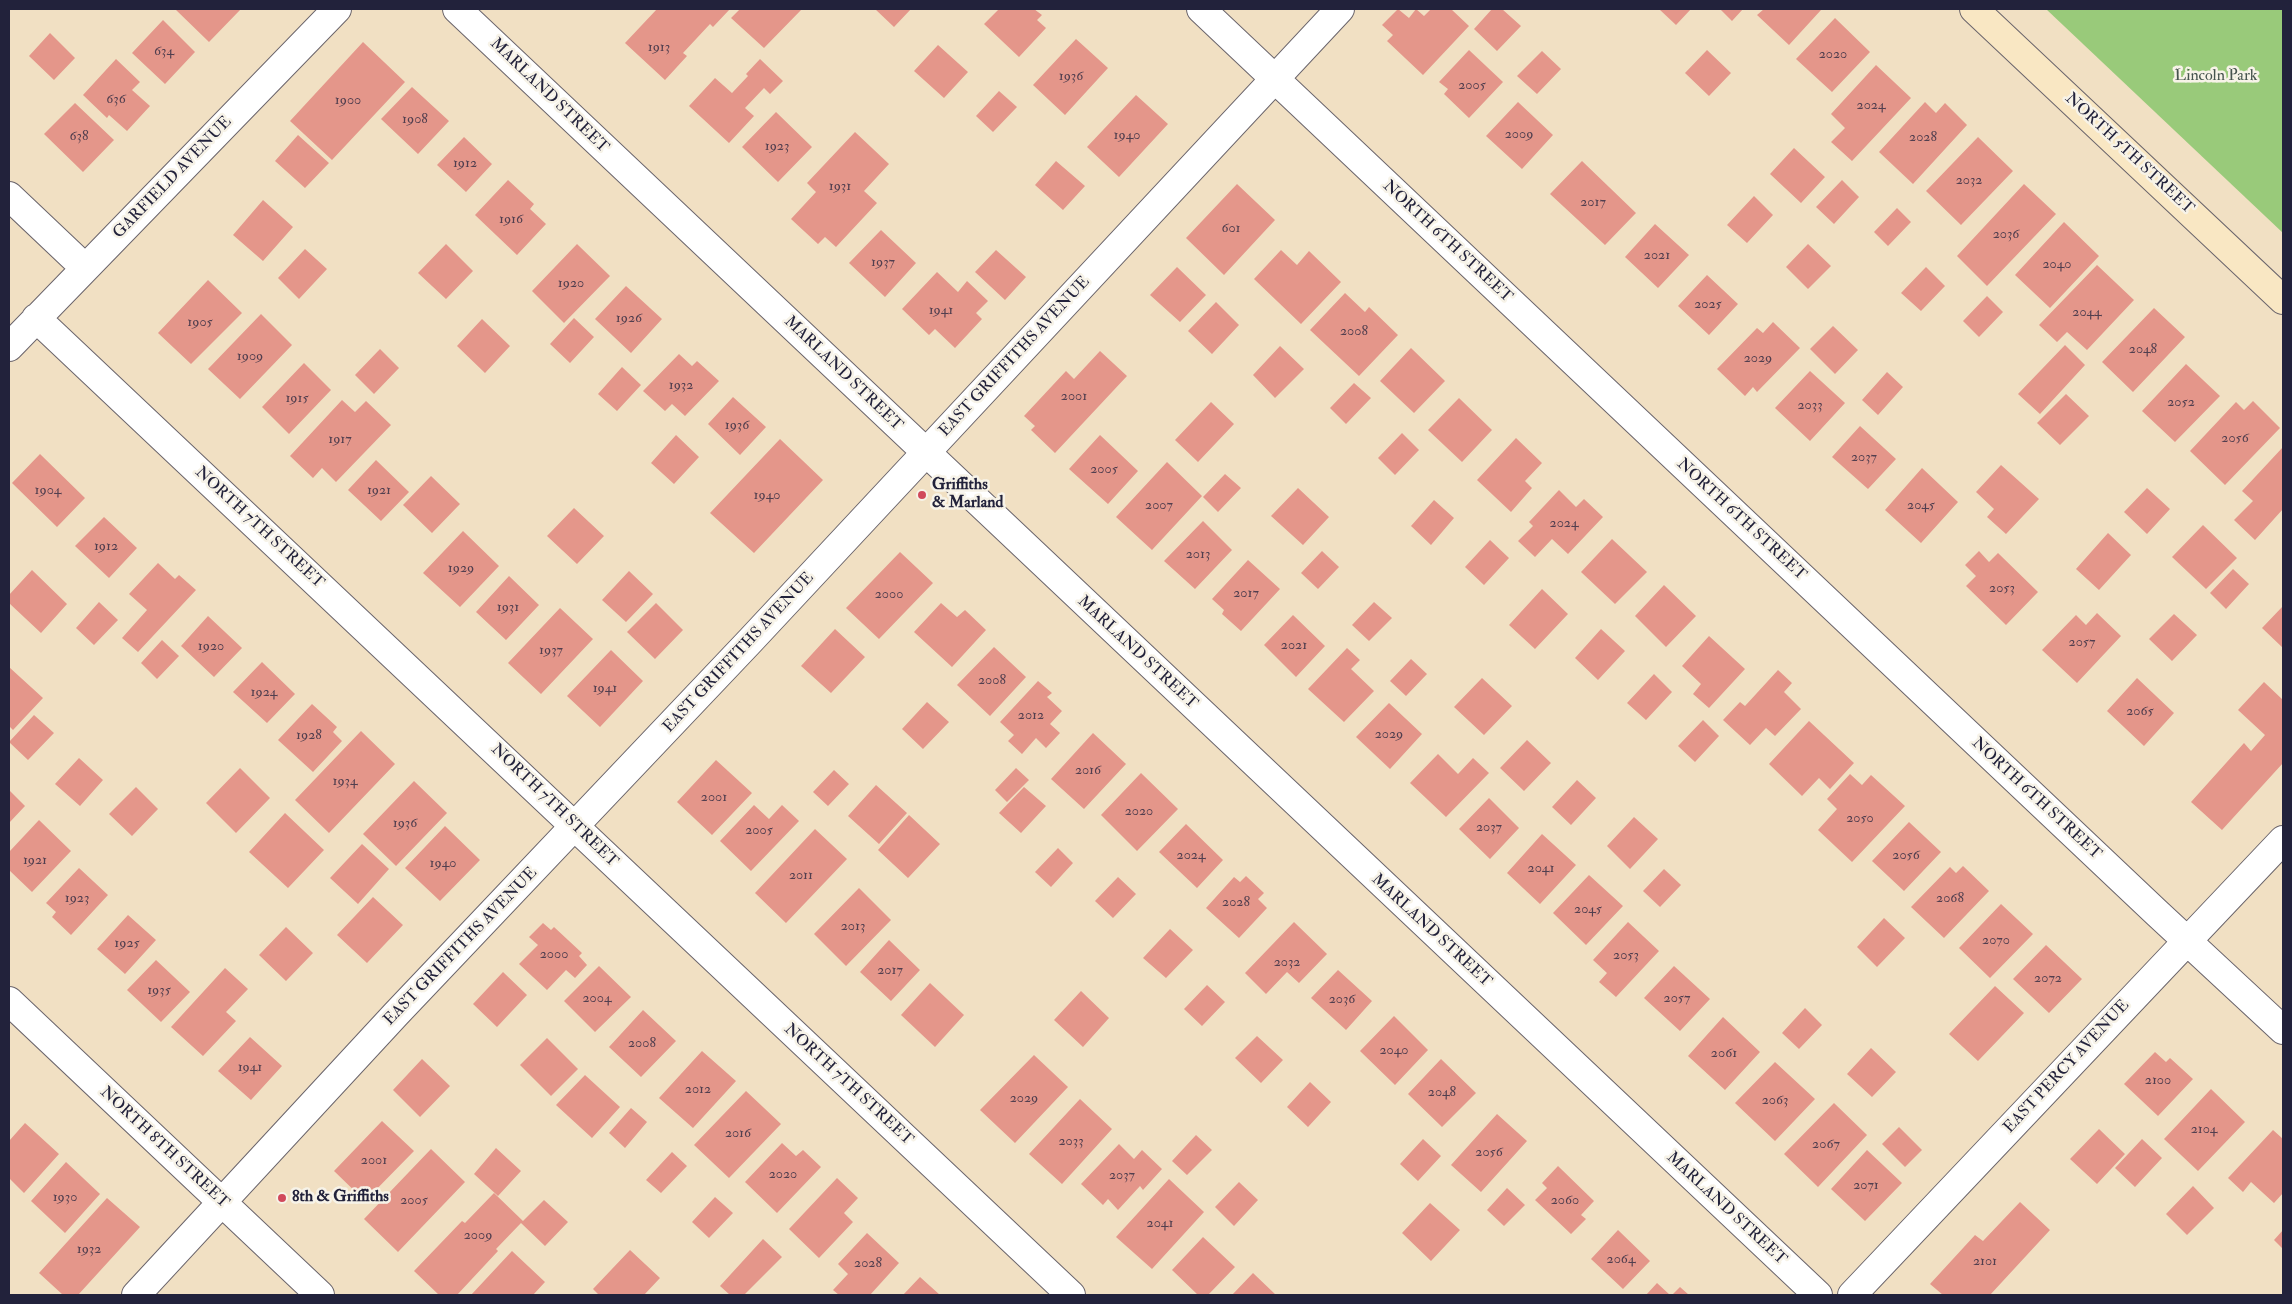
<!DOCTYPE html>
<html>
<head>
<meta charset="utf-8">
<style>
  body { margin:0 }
  #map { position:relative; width:2292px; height:1304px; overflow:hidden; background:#f1e0c3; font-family:"IM FELL Double Pica",serif }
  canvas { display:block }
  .frame { position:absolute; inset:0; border:10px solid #22223b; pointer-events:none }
</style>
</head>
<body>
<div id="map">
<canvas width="2292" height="1304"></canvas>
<div class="frame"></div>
</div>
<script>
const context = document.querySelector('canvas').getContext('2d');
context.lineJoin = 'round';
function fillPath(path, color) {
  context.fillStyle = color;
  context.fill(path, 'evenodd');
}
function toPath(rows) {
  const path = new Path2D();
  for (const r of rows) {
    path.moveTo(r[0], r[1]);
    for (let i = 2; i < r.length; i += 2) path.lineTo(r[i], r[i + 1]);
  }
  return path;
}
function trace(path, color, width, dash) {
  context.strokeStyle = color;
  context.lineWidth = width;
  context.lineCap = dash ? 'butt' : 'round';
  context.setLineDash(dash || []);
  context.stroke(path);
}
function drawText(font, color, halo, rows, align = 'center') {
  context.font = font + ' "IM FELL Double Pica",serif';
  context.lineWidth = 5;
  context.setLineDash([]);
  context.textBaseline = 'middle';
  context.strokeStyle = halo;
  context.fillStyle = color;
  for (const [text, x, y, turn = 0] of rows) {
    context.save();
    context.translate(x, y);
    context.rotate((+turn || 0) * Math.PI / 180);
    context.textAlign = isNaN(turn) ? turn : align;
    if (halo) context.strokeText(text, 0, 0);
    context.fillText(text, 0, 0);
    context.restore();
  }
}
const green = toPath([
  [2046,9,2283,9,2283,233]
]);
const building = toPath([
  [175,9,241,9,209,42],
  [657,9,730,9,713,27,710,24,683,53,687,56,665,80,625,43],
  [740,9,802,9,764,48,731,18],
  [875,9,911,9,894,27],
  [999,9,1034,9,1042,15,1037,20,1046,28,1019,57,984,24],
  [1398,9,1409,18,1416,9,1424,16,1431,9,1451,9,1469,26,1423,75,1387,41,1393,35,1382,25],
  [1492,9,1502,9,1521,26,1497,51,1474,29],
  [1659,9,1691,9,1676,25],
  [1720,9,1743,9,1732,21],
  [1764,9,1820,9,1821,10,1789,45,1757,15],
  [1835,18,1870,52,1832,92,1796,59],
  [163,20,195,52,165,84,132,53],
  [50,33,75,58,54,80,29,56],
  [1076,39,1108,68,1065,115,1033,85],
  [363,42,405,82,332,160,290,121],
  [938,45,968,72,944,98,914,71],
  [1469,50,1503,82,1469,118,1444,94,1448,89,1439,82],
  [1707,50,1731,73,1709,96,1685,73],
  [1542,51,1561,69,1537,94,1517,76],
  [116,59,140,82,132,90,150,106,127,131,109,115,107,118,83,95],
  [760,59,783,81,770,94,764,88,745,108,754,116,729,143,689,106,715,78,732,93,748,76,746,74],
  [1876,65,1911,98,1852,161,1831,142,1845,128,1831,114],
  [412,87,449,121,418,154,381,119],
  [999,91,1017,107,993,132,976,116],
  [1136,95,1168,124,1119,177,1087,147],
  [1518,102,1553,135,1522,169,1486,136],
  [1925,102,1936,113,1945,103,1967,125,1913,184,1879,152],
  [75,103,114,140,83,172,44,134],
  [776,112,812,147,778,182,742,147],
  [855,132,889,164,864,191,877,203,836,247,825,237,818,244,791,219,816,192,807,183],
  [298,135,329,163,305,188,275,161],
  [464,137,492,164,466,192,437,165],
  [1978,137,2013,171,1961,225,1926,191],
  [1794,148,1825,177,1801,203,1770,174],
  [1056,161,1085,186,1063,210,1035,185],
  [1582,161,1636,213,1605,245,1550,194],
  [508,180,534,204,530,209,546,224,517,255,475,215],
  [1842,180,1859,197,1834,224,1816,207],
  [1237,184,1275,220,1224,275,1186,238],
  [2024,184,2056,214,1987,286,1957,256],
  [1754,196,1773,215,1747,243,1727,225],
  [263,200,293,227,263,261,233,235],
  [1897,208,1911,222,1888,246,1874,232],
  [2064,222,2099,256,2050,308,2015,275],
  [1655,224,1689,255,1658,288,1625,257],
  [881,230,916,263,885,297,849,263],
  [446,244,473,271,446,299,418,273],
  [577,244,610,276,564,323,532,291],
  [1808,244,1831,266,1808,289,1786,267],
  [305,249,327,269,299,299,278,278],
  [996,250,1026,277,1005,300,975,272],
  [1281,250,1297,265,1309,251,1341,282,1301,324,1254,279],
  [2097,265,2134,300,2087,350,2067,332,2057,342,2039,325],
  [1177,267,1206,295,1180,322,1150,295],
  [1926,267,1945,286,1921,311,1901,293],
  [937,272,958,292,967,281,988,301,976,313,982,319,955,348,935,329,929,335,902,309],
  [1707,275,1738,304,1709,335,1678,306],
  [208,280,242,313,191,364,158,333],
  [626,286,662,319,631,353,595,319],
  [1345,293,1365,312,1369,307,1398,335,1359,376,1310,330],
  [1987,296,2003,312,1979,337,1963,321],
  [1216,302,1239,325,1212,354,1188,331],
  [2154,308,2185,337,2133,392,2102,362],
  [261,314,292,345,240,399,208,369],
  [574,318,594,337,570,363,550,344],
  [482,319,510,346,485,373,457,346],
  [1773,322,1800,348,1757,392,1753,387,1745,396,1717,369,1757,328,1763,333],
  [1833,326,1858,350,1835,374,1810,349],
  [2065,345,2085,365,2040,414,2018,394],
  [1280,346,1304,369,1275,398,1253,375],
  [1411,348,1445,381,1414,413,1380,381],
  [380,349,399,368,374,394,355,375],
  [1100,351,1127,376,1055,453,1031,430,1035,426,1024,416,1066,371,1074,379],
  [679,354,692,366,697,361,719,381,685,416,672,404,665,411,643,391],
  [304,363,331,390,289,434,262,407],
  [2186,364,2220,396,2175,442,2142,411],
  [622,367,641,385,617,411,598,394],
  [1810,371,1845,403,1810,441,1775,408],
  [1887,372,1903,387,1878,415,1862,400],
  [1354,383,1371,398,1346,424,1330,408],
  [2066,394,2089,416,2060,445,2037,423],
  [733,397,766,427,740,455,708,424],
  [1459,398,1492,430,1462,462,1428,430],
  [342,400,355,412,366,401,391,425,336,482,322,468,313,478,290,456],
  [2253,401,2280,428,2225,485,2190,451,2236,402,2244,410],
  [1211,402,1234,424,1198,462,1175,440],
  [1860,426,1896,459,1868,489,1832,457],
  [1402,433,1419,450,1395,475,1378,458],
  [676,435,699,457,674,484,651,463],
  [1100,435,1138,471,1108,504,1069,469],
  [1516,438,1542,463,1525,481,1532,488,1511,512,1477,480],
  [780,439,823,480,754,553,710,513],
  [2283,447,2283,509,2255,540,2234,520,2253,501,2242,491],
  [40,454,85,498,57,527,12,483],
  [376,460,409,492,381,521,348,490],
  [1167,462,1202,496,1152,550,1116,517],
  [2001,465,2039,499,2006,534,1987,517,1994,509,1976,492],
  [1922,468,1958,502,1921,543,1885,510],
  [1225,474,1241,488,1218,512,1203,497],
  [431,476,460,504,432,533,403,505],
  [1298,488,1329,517,1303,545,1271,516],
  [2147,488,2170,509,2147,534,2124,512],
  [1559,490,1576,507,1584,499,1603,517,1568,554,1552,539,1535,557,1518,541,1533,526,1529,522],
  [1434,500,1454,518,1431,545,1411,526],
  [574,508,604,536,577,564,547,536],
  [104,517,137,548,109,578,75,546],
  [1203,521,1232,550,1195,589,1164,561],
  [2203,525,2237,558,2206,589,2172,557],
  [463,531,499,566,460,607,423,573],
  [2108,533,2131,555,2099,590,2076,569],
  [1612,539,1647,572,1615,604,1581,572],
  [1490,540,1509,558,1484,585,1465,567],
  [1322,551,1339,567,1318,589,1301,573],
  [1979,551,1989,562,1998,553,2038,592,2006,625,1966,586,1976,576,1965,565],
  [900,552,933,583,879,639,846,608],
  [1248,560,1280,589,1241,631,1222,614,1224,610,1212,599],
  [158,563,175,579,179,575,196,590,138,652,122,638,147,610,129,594],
  [2233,569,2249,584,2226,609,2210,593],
  [32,570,67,604,41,633,9,603,9,595],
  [629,571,653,594,626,622,602,600],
  [509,576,539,605,506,640,476,612],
  [1664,585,1696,616,1666,647,1635,616],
  [1542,589,1568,614,1535,649,1509,625],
  [99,602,118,620,94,645,76,628],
  [1374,602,1392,618,1369,641,1352,625],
  [656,603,683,630,655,659,627,632],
  [941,603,957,617,965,610,986,630,952,667,914,632],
  [2283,606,2283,648,2262,628],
  [560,608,593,639,541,694,508,663],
  [2097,613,2121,636,2077,683,2042,650,2076,615,2086,625],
  [2174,614,2197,635,2172,661,2149,639],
  [1293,615,1325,646,1296,677,1264,645],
  [208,616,242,648,214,677,181,646],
  [835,629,865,657,831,693,801,666],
  [1601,629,1625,651,1598,680,1575,658],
  [1709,636,1745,669,1709,708,1693,694,1701,684,1682,666],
  [162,640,179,656,157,679,141,663],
  [994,647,1026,677,990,716,957,685],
  [1347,648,1360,660,1351,669,1374,691,1344,722,1308,689],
  [611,650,643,681,600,727,567,696],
  [1411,659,1427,674,1406,696,1390,681],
  [262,662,295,694,267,723,233,692],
  [9,667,43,698,13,730,9,726],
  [1778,670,1792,683,1784,692,1801,709,1775,736,1766,728,1750,745,1723,720,1740,702,1745,706],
  [1654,674,1672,692,1646,720,1627,703],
  [1482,678,1512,706,1484,735,1454,707],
  [2137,678,2174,713,2144,746,2107,711],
  [1038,681,1052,693,1047,697,1062,711,1050,724,1060,733,1046,748,1036,738,1022,754,1008,741,1014,735,1000,722],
  [2264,682,2283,700,2283,763,2222,830,2191,802,2244,743,2251,751,2265,735,2238,710],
  [927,702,949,722,923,749,902,729],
  [1389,703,1422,734,1390,769,1356,737],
  [312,704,337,727,333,732,342,741,313,772,278,740],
  [34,715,54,733,28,760,9,742],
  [1703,720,1719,736,1695,762,1678,746],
  [1809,721,1854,763,1830,789,1819,778,1802,796,1769,764],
  [361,731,395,764,329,833,295,800],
  [1093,733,1126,764,1084,809,1051,779],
  [1527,740,1551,763,1524,791,1500,768],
  [1438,754,1458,774,1473,758,1489,773,1446,817,1410,783],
  [79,758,103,780,80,806,55,784],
  [716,760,752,793,712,835,677,802],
  [240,768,270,798,236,833,206,803],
  [1016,768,1029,780,1007,802,995,790],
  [834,770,849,784,828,806,813,792],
  [1141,773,1178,809,1137,851,1101,815],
  [1850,774,1862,785,1871,775,1905,806,1852,862,1818,830,1837,809,1827,799],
  [1577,780,1596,798,1571,825,1552,807],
  [414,781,447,813,396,866,363,834],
  [876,785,907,813,879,844,848,816],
  [136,787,158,809,132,836,109,814],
  [1024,787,1046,806,1021,833,999,813],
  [9,790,25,806,9,823],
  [1489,798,1519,828,1490,859,1459,829],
  [754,805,769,819,782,805,799,821,751,871,720,841],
  [285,813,324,850,288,888,249,852],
  [909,815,940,844,908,878,878,850],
  [1634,817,1658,839,1630,869,1607,846],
  [39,820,71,851,32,892,9,870,9,852],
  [1909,822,1941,852,1904,891,1872,861],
  [1186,824,1223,860,1197,888,1159,852],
  [445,826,480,860,440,901,405,868],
  [815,829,847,859,786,923,755,893],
  [1542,834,1576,865,1540,904,1507,873],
  [362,844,389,869,358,904,330,878],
  [1058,848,1073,863,1051,887,1035,872],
  [1963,866,1989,891,1944,938,1911,907,1950,867,1956,873],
  [79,868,108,895,71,935,52,917,56,912,46,903],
  [1664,869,1681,885,1660,907,1643,891],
  [1589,875,1623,906,1586,945,1553,913],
  [1246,876,1264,893,1258,899,1267,908,1239,938,1206,908,1234,877,1240,882],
  [1118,877,1136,894,1113,918,1095,901],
  [859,888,891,920,846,966,814,934],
  [373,897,403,925,367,963,337,935],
  [2001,904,2033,934,1990,978,1959,948],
  [128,915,156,940,125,974,97,949],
  [1884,918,1905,938,1877,967,1857,947],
  [1294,922,1327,954,1299,983,1287,972,1266,994,1245,973],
  [1628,922,1659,951,1616,997,1599,982,1607,973,1593,960],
  [543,923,551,930,554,927,582,953,579,956,587,965,575,978,566,970,547,990,519,964,538,945,529,937],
  [286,927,313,953,286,981,259,955],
  [1170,929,1193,950,1166,978,1143,958],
  [889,940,920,970,891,1001,860,972],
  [2046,945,2082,979,2049,1013,2013,979],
  [156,960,190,992,161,1022,127,990],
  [599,966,631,997,595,1032,564,1001],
  [1674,966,1710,999,1680,1031,1644,998],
  [225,968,248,989,226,1012,236,1021,203,1056,171,1027],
  [1338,970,1372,1001,1346,1030,1311,998],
  [503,972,527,995,497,1027,473,1004],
  [930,983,964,1015,935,1047,901,1015],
  [1207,985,1225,1002,1202,1026,1184,1009],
  [1995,986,2024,1013,1978,1061,1949,1034],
  [1081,991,1109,1018,1083,1047,1054,1020],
  [1805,1008,1822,1025,1799,1049,1782,1033],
  [643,1010,676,1041,641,1077,609,1047],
  [1394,1016,1428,1050,1395,1085,1360,1051],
  [1723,1017,1760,1052,1725,1090,1688,1056],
  [1257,1036,1283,1060,1261,1083,1235,1058],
  [250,1037,282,1066,251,1100,218,1071],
  [547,1038,578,1069,551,1096,520,1065],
  [1871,1048,1896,1072,1872,1097,1847,1074],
  [702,1051,736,1081,693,1128,659,1098],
  [2155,1052,2166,1062,2170,1058,2193,1079,2158,1116,2124,1084],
  [1034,1055,1068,1087,1015,1143,980,1110],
  [422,1059,450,1086,420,1117,393,1090],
  [1441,1059,1476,1093,1442,1127,1408,1094],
  [1775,1062,1815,1099,1775,1141,1735,1103],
  [585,1075,620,1107,592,1138,556,1105],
  [1310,1082,1331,1102,1308,1127,1287,1107],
  [2211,1089,2245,1122,2198,1171,2164,1139],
  [746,1091,781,1124,729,1178,694,1145],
  [1080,1099,1112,1129,1062,1184,1029,1154],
  [1834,1103,1867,1135,1818,1187,1784,1154],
  [631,1108,647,1122,625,1148,609,1133],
  [1497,1114,1527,1141,1481,1192,1451,1165],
  [382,1121,414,1151,365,1201,334,1171],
  [25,1123,59,1154,24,1193,9,1178,9,1141],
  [1899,1127,1922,1150,1905,1167,1882,1144],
  [2099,1129,2125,1154,2097,1184,2070,1159],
  [2273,1130,2283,1139,2283,1193,2274,1203,2251,1182,2243,1192,2228,1178],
  [1196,1135,1212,1150,1187,1175,1172,1161],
  [1423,1139,1441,1156,1418,1181,1400,1164],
  [2142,1139,2162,1158,2135,1187,2115,1168],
  [782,1143,796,1156,803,1150,821,1167,777,1213,745,1182],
  [1119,1144,1134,1159,1142,1150,1162,1169,1143,1190,1140,1186,1118,1210,1108,1199,1103,1205,1081,1184],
  [496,1148,521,1171,498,1196,474,1174],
  [431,1149,465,1182,398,1252,364,1219],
  [1867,1150,1902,1183,1865,1221,1831,1189],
  [672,1152,687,1166,661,1193,646,1180],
  [66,1162,100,1194,65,1233,31,1201],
  [1558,1166,1594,1201,1581,1215,1586,1219,1571,1234,1535,1200,1547,1188,1542,1183],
  [837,1178,858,1198,844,1213,853,1222,819,1258,789,1229],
  [1169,1179,1204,1212,1152,1269,1116,1237],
  [1239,1182,1258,1200,1234,1226,1215,1207],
  [2193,1186,2214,1208,2187,1235,2166,1214],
  [1507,1188,1525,1205,1504,1226,1487,1210],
  [494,1193,523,1221,544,1200,568,1222,545,1246,521,1223,496,1249,498,1251,457,1295,439,1295,414,1271,462,1221,465,1223],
  [715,1197,733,1213,709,1238,692,1222],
  [107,1198,140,1227,78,1295,63,1295,39,1273],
  [2020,1202,2050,1230,1990,1295,1943,1295,1930,1284,1975,1235,1983,1241],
  [1430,1203,1460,1230,1431,1261,1402,1233],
  [1618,1230,1650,1261,1623,1289,1591,1259],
  [2283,1230,2283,1249,2274,1240],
  [867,1233,899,1263,870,1295,839,1295,833,1290,848,1274,838,1264],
  [1203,1237,1235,1267,1208,1295,1198,1295,1172,1270],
  [763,1239,782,1257,744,1295,730,1295,720,1286],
  [630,1250,660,1278,644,1295,599,1295,593,1289],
  [512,1251,545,1282,533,1295,471,1295],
  [1253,1273,1276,1295,1232,1295],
  [920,1277,940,1295,903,1295],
  [1657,1283,1670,1295,1646,1295],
  [1680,1287,1689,1295,1672,1295]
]);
const minor = toPath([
  [457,9,1818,1295],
  [1201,9,2157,913,2283,1030],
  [9,196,85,268],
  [36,318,1071,1295],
  [9,347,337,9],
  [9,1001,320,1295],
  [136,1295,396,1014,750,641,1340,9],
  [1852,1295,2283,840]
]);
const secondary = toPath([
  [1974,9,2283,300]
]);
const markers = [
  [922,495,5,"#d1495b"],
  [282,1198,5,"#d1495b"]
];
const numberNames = [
  ["1913",659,48],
  ["634",164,52],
  ["2020",1833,55],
  ["1936",1071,77],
  ["2005",1472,86],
  ["636",116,100],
  ["1900",348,101],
  ["2024",1871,106],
  ["1908",415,120],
  ["2009",1519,135],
  ["1940",1127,136],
  ["638",79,137],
  ["2028",1923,138],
  ["1923",777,147],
  ["1912",465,164],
  ["2032",1969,181],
  ["1931",840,187],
  ["2017",1593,203],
  ["1916",511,220],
  ["601",1231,229],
  ["2036",2006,235],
  ["2021",1657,256],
  ["1937",883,263],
  ["2040",2057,265],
  ["1920",571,284],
  ["2025",1708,305],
  ["1941",941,311],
  ["2044",2087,313],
  ["1926",629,319],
  ["1905",200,323],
  ["2008",1354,332],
  ["2048",2143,350],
  ["1909",250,357],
  ["2029",1758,359],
  ["1932",681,386],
  ["2001",1074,397],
  ["1915",297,399],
  ["2052",2181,403],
  ["2033",1810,406],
  ["1936",737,426],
  ["2056",2235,439],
  ["1917",340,440],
  ["2037",1864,458],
  ["2005",1104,470],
  ["1904",48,491],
  ["1921",379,491],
  ["1940",767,496],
  ["2007",1159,506],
  ["2045",1921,506],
  ["2024",1564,524],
  ["1912",106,547],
  ["2013",1198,555],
  ["1929",461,569],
  ["2053",2002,589],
  ["2017",1246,594],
  ["2000",889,595],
  ["1931",508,608],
  ["2057",2082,643],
  ["2021",1294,646],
  ["1920",211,647],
  ["1937",551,651],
  ["2008",992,681],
  ["1941",605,689],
  ["1924",264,693],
  ["2065",2140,712],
  ["2012",1031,716],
  ["2029",1389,735],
  ["1928",309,736],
  ["2016",1088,771],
  ["1934",345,782],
  ["2001",714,798],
  ["2020",1139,812],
  ["2050",1860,819],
  ["1936",405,824],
  ["2037",1489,828],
  ["2005",759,831],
  ["2024",1191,856],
  ["2056",1906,856],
  ["1921",35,861],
  ["1940",443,864],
  ["2041",1541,869],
  ["2011",801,876],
  ["1923",77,899],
  ["2068",1950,899],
  ["2028",1236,903],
  ["2045",1588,910],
  ["2013",853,927],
  ["2070",1996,941],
  ["1925",127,944],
  ["2000",554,955],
  ["2053",1626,956],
  ["2032",1287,963],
  ["2017",890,971],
  ["2072",2048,979],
  ["1935",159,991],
  ["2004",597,999],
  ["2057",1677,999],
  ["2036",1342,1000],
  ["2008",642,1044],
  ["2040",1394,1051],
  ["2061",1724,1054],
  ["1941",250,1068],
  ["2100",2158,1081],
  ["2012",698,1090],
  ["2048",1442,1093],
  ["2029",1024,1099],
  ["2063",1775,1101],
  ["2104",2204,1130],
  ["2016",738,1134],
  ["2033",1071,1142],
  ["2067",1826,1145],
  ["2056",1489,1153],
  ["2001",374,1161],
  ["2020",783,1175],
  ["2037",1122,1176],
  ["2071",1866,1186],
  ["1930",65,1198],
  ["2005",414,1201],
  ["2060",1565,1201],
  ["2041",1160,1224],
  ["2009",478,1236],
  ["1932",89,1250],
  ["2064",1621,1260],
  ["2101",1985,1262],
  ["2028",868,1264]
];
const parkNames = [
  ["Lincoln Park",2216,77]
];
const streetNames = [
  ["MARLAND STREET",549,96,44],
  ["NORTH 5TH STREET",2129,154,43],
  ["GARFIELD AVENUE",173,178,-46],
  ["NORTH 6TH STREET",1447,242,43],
  ["EAST GRIFFITHS AVENUE",1015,357,-47],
  ["MARLAND STREET",843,374,44],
  ["NORTH 6TH STREET",1741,520,43],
  ["NORTH 7TH STREET",259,528,43],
  ["EAST GRIFFITHS AVENUE",739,653,-47],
  ["MARLAND STREET",1137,653,43],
  ["NORTH 6TH STREET",2036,799,43],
  ["NORTH 7TH STREET",554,806,44],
  ["MARLAND STREET",1431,931,43],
  ["EAST GRIFFITHS AVENUE",461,947,-46],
  ["EAST PERCY AVENUE",2067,1067,-47],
  ["NORTH 7TH STREET",848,1085,43],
  ["NORTH 8TH STREET",164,1148,43],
  ["MARLAND STREET",1726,1209,43]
];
const poiNames = [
  ["Griffiths",932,486],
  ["& Marland",932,504],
  ["8th & Griffiths",292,1198]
];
fillPath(green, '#99ca7a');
fillPath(building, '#e4968a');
trace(minor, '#6a646b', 30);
trace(secondary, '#6a646b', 30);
trace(minor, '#fff', 28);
trace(secondary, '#f9e7c3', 28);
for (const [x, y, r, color] of markers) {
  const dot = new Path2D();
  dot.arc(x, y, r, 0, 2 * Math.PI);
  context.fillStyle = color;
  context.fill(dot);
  trace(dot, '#f7f3e8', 2);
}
drawText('14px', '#523f4f', null, numberNames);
drawText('16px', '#46544e', '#f7f3e8', parkNames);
drawText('16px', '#22223b', '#f7f3e8', streetNames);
drawText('bold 16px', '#22223b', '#f7f3e8', poiNames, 'left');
</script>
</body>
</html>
